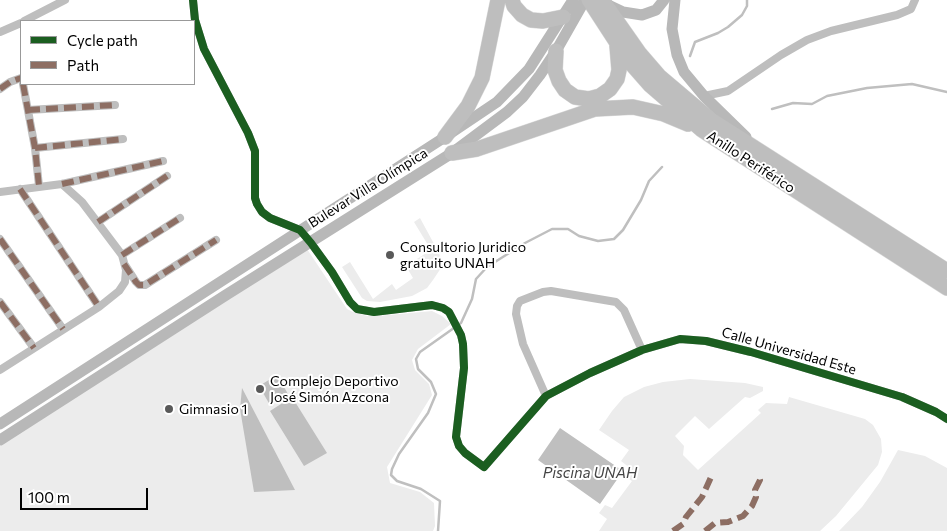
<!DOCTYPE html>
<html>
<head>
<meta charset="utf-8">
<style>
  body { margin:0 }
  #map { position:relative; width:947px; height:531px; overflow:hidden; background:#fff; font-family:Commissioner,sans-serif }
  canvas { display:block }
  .legend { position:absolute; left:20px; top:20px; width:175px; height:65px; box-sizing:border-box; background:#fff; border:1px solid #999; margin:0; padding:6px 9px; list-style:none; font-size:15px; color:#000 }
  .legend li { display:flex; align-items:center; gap:10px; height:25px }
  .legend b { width:25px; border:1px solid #999 }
  .scale { position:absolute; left:20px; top:488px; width:128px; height:22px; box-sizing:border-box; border:2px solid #000; border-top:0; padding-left:6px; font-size:15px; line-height:18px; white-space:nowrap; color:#000; -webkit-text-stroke:4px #fff; paint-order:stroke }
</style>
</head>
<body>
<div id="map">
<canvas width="947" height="531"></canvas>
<ul class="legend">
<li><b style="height:6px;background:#1b5e20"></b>Cycle path</li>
<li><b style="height:6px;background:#8d6e63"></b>Path</li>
</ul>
<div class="scale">100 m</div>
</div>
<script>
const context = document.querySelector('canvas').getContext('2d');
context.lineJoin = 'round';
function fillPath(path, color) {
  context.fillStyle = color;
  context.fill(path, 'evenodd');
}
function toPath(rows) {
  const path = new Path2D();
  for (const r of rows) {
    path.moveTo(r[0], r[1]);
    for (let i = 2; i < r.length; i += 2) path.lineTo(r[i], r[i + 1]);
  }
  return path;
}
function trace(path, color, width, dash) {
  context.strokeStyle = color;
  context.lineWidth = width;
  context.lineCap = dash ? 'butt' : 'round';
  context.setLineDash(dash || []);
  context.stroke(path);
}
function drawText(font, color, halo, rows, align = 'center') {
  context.font = font + ' Commissioner,sans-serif';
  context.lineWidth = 4;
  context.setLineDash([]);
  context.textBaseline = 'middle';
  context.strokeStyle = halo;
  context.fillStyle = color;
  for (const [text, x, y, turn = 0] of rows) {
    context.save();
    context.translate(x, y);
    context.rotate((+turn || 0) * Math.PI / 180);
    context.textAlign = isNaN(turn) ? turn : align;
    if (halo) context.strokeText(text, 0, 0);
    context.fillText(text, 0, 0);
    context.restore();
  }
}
const green = toPath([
  [420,218,439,253,443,265,433,280,427,288,412,296,380,302,367,301,362,298,342,267,350,262,373,299,392,284,396,290,413,278,406,266,431,250,414,222],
  [307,249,347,309,353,312,367,316,378,316,432,311,442,316,451,324,418,349,412,360,415,370,429,384,432,395,387,467,390,483,420,492,434,503,435,526,433,531,0,531,0,446],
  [690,379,745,383,763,387,763,391,750,398,745,397,709,429,695,416,675,436,684,446,683,455,698,470,761,413,758,410,766,403,787,404,789,397,865,419,873,425,881,439,882,452,878,465,836,516,820,531,599,531,607,519,599,513,605,505,612,508,632,481,624,476,630,468,621,461,629,450,599,430,612,411,624,397,644,387,663,382],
  [898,450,925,456,947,468,947,531,839,531,862,507,880,482]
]);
const water = toPath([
  [277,375,288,394,270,405,259,386],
  [242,388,295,490,254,492,240,409],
  [292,397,327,453,304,466,270,411],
  [560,428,623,471,600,504,538,460]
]);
const stream = toPath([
  [690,56,695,42,718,33,728,27,742,15,747,6,747,0],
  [772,109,793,103,812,104,827,96,867,88,912,84,947,92],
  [438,531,440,501,421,489,397,481,391,475,392,469,399,454,428,413,436,394,431,382,418,369,416,359,420,352,461,323,472,299,476,279,487,267,525,243,552,229,568,229,579,236,598,241,614,239,623,230,641,200,649,181,662,167]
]);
const street = toPath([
  [193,0,195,20,204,49,248,133,255,151,255,198,257,204,262,212,270,218,300,230,311,243,332,272,350,302,357,309,374,312,432,305,443,308,449,312,461,335,463,344,464,368,456,437,459,446,465,453,484,467,546,396,590,373,642,350,680,339,706,341,751,352,902,397,936,412,947,419],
  [24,21,65,0],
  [0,32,21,23],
  [23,84,35,148,39,186],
  [0,89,10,82,21,78],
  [704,96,728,91,781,55,807,40,831,31,897,15,911,9,915,0],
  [28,110,115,105],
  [35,148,123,139],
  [20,189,99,307],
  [0,192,62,184,163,161],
  [98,222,167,176],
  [0,239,63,329],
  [122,255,180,218],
  [125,265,136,282,139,285,145,285,216,240],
  [0,302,34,348],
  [0,370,99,307,119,291,125,282,126,270,122,255,82,202,62,184],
  [546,396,523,344,516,314,517,306,520,301,543,292,551,291,616,302,624,310,642,350]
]);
const secondary = toPath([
  [675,0,672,29,677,55,684,72,704,96,746,137],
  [604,3,623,12,642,15,656,10,664,0],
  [0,424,445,137,497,102,529,69,573,0],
  [0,440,226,295,452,153,507,112,523,97,540,75,556,51,585,0]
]);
const highway = toPath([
  [512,0,514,6,522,15,531,20,543,21,563,17],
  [589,0,628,60,650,85,702,130,947,288],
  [602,0,640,54,659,76,711,120,947,271],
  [556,51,555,70,559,81,565,90,575,97,589,99,600,96,610,89,617,79,619,70,617,46],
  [445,137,468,106,482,78,498,0],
  [452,153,477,149,595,109,633,107,664,114,688,124]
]);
const quiet = toPath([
  [23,84,35,148,39,186],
  [0,89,10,82,21,78],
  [28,110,115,105],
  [35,148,123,139],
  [62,184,163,161],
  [20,189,99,307],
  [98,222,167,176],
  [0,239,63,329],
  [122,255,180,218],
  [124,264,136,282,139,285,145,285,216,240],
  [0,302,34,348],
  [673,531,683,524,686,517,702,497,712,475],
  [705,531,715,523,728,522,743,516,752,506,756,497,755,490,760,480,758,474]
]);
const cycleway = toPath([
  [193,0,195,20,204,49,248,133,255,151,255,198,257,204,262,212,270,218,300,230,311,243,332,272,350,302,357,309,374,312,432,305,443,308,449,312,461,335,463,344,464,368,456,437,459,446,465,453,484,467,546,396,590,373,642,350,680,339,706,341,751,352,902,397,936,412,947,419]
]);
const markers = [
  [390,255,5,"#595959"],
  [260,389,5,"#595959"],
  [169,409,5,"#595959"]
];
const streetNames = [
  ["Anillo Periférico",751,162,33],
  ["Bulevar Villa Olímpica",368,188,-32],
  ["Calle Universidad Este",789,351,16]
];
const poiNames = [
  ["Consultorio Juridico",400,247],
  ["gratuito UNAH",400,263],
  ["Complejo Deportivo",270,381],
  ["José Simón Azcona",270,397],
  ["Gimnasio 1",179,409]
];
const waterNames = [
  ["Piscina UNAH",590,473]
];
fillPath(green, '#ececec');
fillPath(water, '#bfbfbf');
trace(stream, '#bfbfbf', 2.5);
trace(highway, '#dbdbdb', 16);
trace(street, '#bebebe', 8);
trace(secondary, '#b8b8b8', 11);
trace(highway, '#bebebe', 15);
trace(quiet, '#8d6e63', 6, [12, 6]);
trace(cycleway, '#1b5e20', 8);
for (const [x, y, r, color] of markers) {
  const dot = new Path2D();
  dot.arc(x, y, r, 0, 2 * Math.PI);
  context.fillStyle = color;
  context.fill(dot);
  trace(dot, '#fff', 2);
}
drawText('14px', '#000', '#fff', streetNames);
drawText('14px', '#000', '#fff', poiNames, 'left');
drawText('italic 15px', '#444', '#fff', waterNames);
</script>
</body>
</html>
